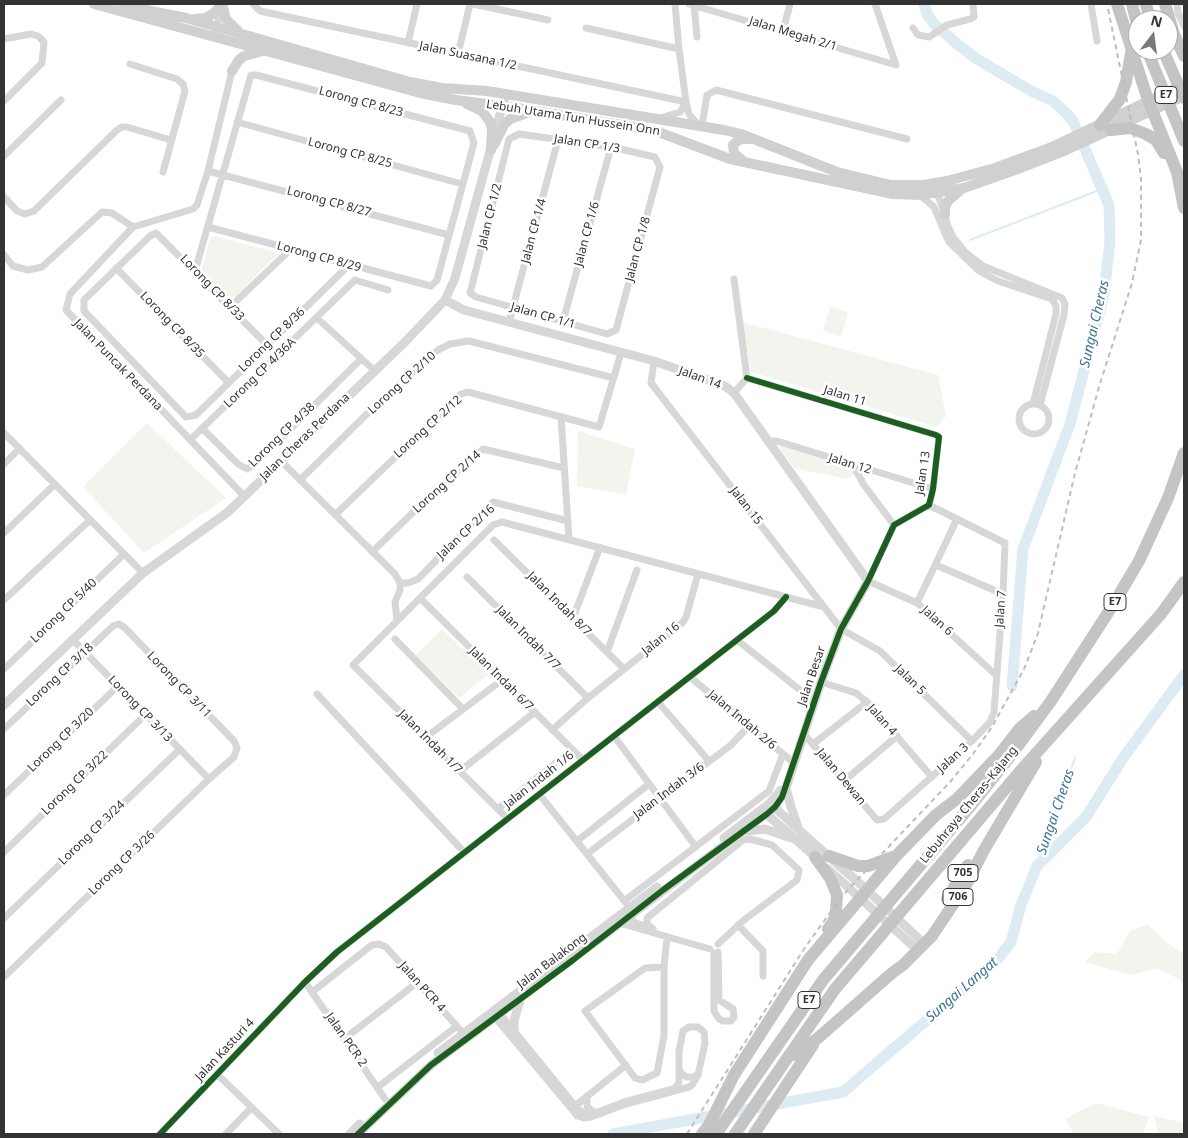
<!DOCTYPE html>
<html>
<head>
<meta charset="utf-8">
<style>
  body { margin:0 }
  #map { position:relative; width:1188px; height:1138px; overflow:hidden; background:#fff; font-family:"Noto Sans",sans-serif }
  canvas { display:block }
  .frame { position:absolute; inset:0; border:5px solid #333; pointer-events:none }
  .north { position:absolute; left:1128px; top:10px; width:50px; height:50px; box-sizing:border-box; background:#fff; border:1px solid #adadad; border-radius:50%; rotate:15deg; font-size:14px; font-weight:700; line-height:20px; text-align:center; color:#333 }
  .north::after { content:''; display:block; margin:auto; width:18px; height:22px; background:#7a7a7a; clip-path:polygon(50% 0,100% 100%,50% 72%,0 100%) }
</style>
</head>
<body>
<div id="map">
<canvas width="1188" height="1138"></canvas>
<div class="frame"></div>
<div class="north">N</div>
</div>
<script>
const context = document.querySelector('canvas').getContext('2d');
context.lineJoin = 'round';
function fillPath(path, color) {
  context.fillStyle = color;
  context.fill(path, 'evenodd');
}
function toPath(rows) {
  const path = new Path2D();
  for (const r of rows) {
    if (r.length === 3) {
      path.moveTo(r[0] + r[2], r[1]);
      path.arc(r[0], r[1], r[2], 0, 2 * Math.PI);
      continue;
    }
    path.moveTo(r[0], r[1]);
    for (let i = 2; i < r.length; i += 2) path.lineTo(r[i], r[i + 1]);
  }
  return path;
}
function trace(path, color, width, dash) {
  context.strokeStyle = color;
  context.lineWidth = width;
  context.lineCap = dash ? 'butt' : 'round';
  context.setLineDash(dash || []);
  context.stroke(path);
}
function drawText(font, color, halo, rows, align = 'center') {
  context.font = font + ' "Noto Sans",sans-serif';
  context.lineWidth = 5;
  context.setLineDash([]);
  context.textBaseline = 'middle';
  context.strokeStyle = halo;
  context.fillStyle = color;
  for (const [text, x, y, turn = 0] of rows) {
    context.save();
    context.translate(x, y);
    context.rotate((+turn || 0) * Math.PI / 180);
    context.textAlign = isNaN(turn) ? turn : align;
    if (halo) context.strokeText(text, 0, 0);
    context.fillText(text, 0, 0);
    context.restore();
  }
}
const green = toPath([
  [214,236,275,252,276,256,235,297,229,297,203,274,202,269,210,238],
  [830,307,848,312,841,337,823,331],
  [742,322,938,375,946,416,937,427,751,372],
  [147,423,226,498,144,553,83,487],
  [578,431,635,449,626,495,577,486],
  [778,445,847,464,854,475,846,479,794,468],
  [442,629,489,674,459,698,416,655],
  [1148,924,1166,942,1184,954,1184,987,1179,979,1157,968,1131,975,1085,962,1094,952,1117,954,1130,931],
  [1096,1103,1149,1117,1143,1134,1074,1134,1065,1119],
  [1154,1116,1184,1123,1184,1134,1158,1134]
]);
const stream = toPath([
  [970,240,1102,189],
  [1037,866,1075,758]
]);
const river = toPath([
  [924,4,927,14,934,24,961,47,977,59,1031,91,1053,101,1064,111,1073,121,1109,205,1110,241,1104,294,1070,424,1023,549,1012,686],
  [613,1134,843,1092,997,960,1011,942,1021,905,1037,866,1086,817,1123,758,1184,675]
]);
const minor = toPath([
  [253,4,260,11,686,102],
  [473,4,548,20],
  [675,4,679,49,686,102,689,114,698,125],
  [689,4,896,65],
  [694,4,697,37],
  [875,4,896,65],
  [1091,4,1097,41],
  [1177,4,1178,13,1184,26],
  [586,28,679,49],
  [913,28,918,35,929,37,947,25,970,19,974,17,973,4],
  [216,31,221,7],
  [783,31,790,4],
  [4,39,31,34,38,36,44,42,42,63,4,101],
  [408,43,417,4],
  [458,54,470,4],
  [130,64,177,79,183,84,185,91,163,172],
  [232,71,208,171,197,205,193,209,133,227,70,294,66,310,244,496],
  [660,118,680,112,686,102],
  [237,122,462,184],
  [702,125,707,95,716,90,907,139],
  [519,134,611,147,655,157,660,167,616,330,607,334,476,297,470,293,509,139,519,134],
  [4,156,61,100],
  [208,171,449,235],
  [935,191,940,200,948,226,953,237,965,252,983,266,1062,298,1065,304,1064,315,1040,405],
  [920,195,934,207,946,236,950,243,979,271,998,281,1052,299,1056,306,1056,314,1033,404],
  [4,197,17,211,25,214,34,211,117,130,122,127,127,127,171,140],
  [4,255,13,266,28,270,42,267,102,212,112,213,133,227],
  [116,268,228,382],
  [195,271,251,75,256,75,470,131,474,143,437,280,431,286,208,227],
  [230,307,291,249],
  [317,318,375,371],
  [563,321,611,147],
  [509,322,558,140],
  [267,345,156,233,150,236,84,300,84,311,186,417,196,415,349,265],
  [654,361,651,383,841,629,880,651,972,741],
  [747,378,936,435,939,437,933,489,929,505,894,525,868,581,917,603,996,675],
  [734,393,747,378,734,279],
  [1034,419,15],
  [561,417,569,539],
  [202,428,238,464,247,469,254,465,361,359],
  [4,433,143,573],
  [190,440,355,280,388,290],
  [768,441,777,441,933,489],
  [281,461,395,574,400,583,400,590,395,602,397,621],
  [4,464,19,449],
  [853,465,864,485,894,525],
  [300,480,377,404,438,350,450,344,469,341,614,378],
  [335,515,461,394,468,392,599,427,621,353],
  [4,533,55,484],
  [494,540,624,669],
  [372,552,432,494,483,449,564,468],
  [936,565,1003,594],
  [467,577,588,698],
  [400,583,408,583,418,579,493,502,568,521],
  [420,598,583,760],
  [4,600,90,520],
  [917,603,957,519],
  [573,618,600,547],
  [72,639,209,779],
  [395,639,463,709],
  [737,640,815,702],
  [607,652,637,570],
  [4,669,124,554],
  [690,677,794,763],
  [821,682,856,693,867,702,932,777],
  [317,694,464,852],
  [658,702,709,761],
  [4,729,113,626,119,624,125,628,234,741,237,748,234,757,209,779,4,977],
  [552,730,588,698,683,622,686,617,698,574],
  [804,734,877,820,884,819,972,741,990,722,994,712,1003,594,1005,543,929,505],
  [614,736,696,847],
  [426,737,502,680],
  [813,744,867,702],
  [460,771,535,712],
  [844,781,897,736],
  [539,794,626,903],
  [4,795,118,686],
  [498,809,572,750],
  [507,818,353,665,493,525,502,522,824,607],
  [577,841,649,784],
  [4,852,146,714],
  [587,854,731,745,748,727],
  [624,901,769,791,783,754],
  [633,913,631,916,633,922,650,928],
  [4,918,180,749],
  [619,923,710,949],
  [738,925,763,951,763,976],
  [653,929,647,924,647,918,743,840,750,839,772,845,799,870,797,880,744,920,718,944],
  [714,953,714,1011,719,1019,723,1021,731,1021,734,1017,733,1009,719,1000,718,952],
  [664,967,645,968,585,1011,635,1078,642,1080,657,1073,664,1036,664,967,667,937],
  [305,982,385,1099],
  [312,992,372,945,379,944,386,947,463,1033],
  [493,1015,575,1113,577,1116,584,1118,591,1117,626,1104,689,1087,692,1085,698,1075,705,1043,704,1032,698,1027,689,1027,683,1031,679,1051,679,1082,676,1087,673,1089,624,1102,590,1115,586,1114,578,1109,572,1102,497,1010],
  [344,1039,418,982],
  [679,1070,683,1075,687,1077,692,1077,698,1075],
  [217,1074,279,1134],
  [378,1087,457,1026],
  [587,1096,587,1106,593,1112,596,1112],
  [570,1105,575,1106,626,1065],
  [160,1134,305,982,337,952,774,611,786,597],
  [226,1134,251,1108]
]);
const tertiary = toPath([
  [4,705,143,573,228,512,405,342,445,300,455,278,504,100],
  [786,788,791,807,798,827],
  [772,805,801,832,867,890,919,939],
  [763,811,819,860],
  [746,831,765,829,791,838],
  [724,838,770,803,781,790],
  [828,869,913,946],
  [514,1031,514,1021,520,1000],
  [438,1053,657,887],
  [350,1134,360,1124],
  [358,1134,431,1065,775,807,786,788,821,682,841,629,868,581,734,393,725,386,654,361,464,310,445,300]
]);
const secondary = toPath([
  [94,4,420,93,456,100,511,107,653,130,730,159,893,194,920,195,964,188,1015,170,1064,151,1184,96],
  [124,4,156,12,186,18,410,82,442,88,487,91,724,130,741,134,837,172,891,185,924,185,947,181,995,168,1052,147,1184,84],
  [222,4,226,19,239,32],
  [194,19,206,18,214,13,222,4],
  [232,71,239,60,244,56,263,51],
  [467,104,482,111,490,122,492,129,491,150],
  [494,145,504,125,510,119,530,112],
  [743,161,734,153,733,145,736,142,741,139,751,139],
  [945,215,945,207,948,201,963,188]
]);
const motorway = toPath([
  [1117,4,1148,100,1177,172,1184,208],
  [1132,4,1138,28],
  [1146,4,1150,20],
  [1165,4,1174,34,1184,56],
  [1147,50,1184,141],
  [1163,50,1184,98],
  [1100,125,1120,99,1126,82,1131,53],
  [1111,130,1130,128,1146,134,1156,140,1164,153],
  [829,856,858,866,868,866,893,857],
  [815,857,830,878,837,895,836,911,834,920,828,929],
  [947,899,968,865],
  [795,1055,818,1038,892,973,903,965,932,936,966,885,984,850,1036,762],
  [702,1134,709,1125,734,1075,808,960,896,856,936,815,958,798,999,755,1020,728,1034,716],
  [716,1134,823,980,973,803,1012,754,1051,701,1113,605,1139,561,1168,498,1184,453],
  [735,1134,835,989,1023,768,1161,614,1184,582],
  [754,1134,813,1045]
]);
const rail = toPath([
  [687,1134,804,949,824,921,842,896,950,782,973,754,992,727,1025,667,1038,633,1075,473,1099,387,1132,283,1141,240,1141,179,1138,154,1107,4]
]);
const cycleway = toPath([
  [160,1134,305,982,337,952,774,611,786,597],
  [358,1134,431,1065,573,960,663,890,767,814,775,807,782,797,821,682,841,629,868,581,894,525,929,505,933,489,939,437,936,435,747,378]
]);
const shields = [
  [1166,95,22],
  [1115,602,22],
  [963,873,30],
  [958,897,30],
  [809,1000,22]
];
const shieldNames = [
  ["E7",1166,95],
  ["E7",1115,602],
  ["705",963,873],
  ["706",958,897],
  ["E7",809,1000]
];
const streetNames = [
  ["Jalan Megah 2/1",793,34,17],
  ["Jalan Suasana 1/2",468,56,12],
  ["Lorong CP 8/23",361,102,15],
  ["Lebuh Utama Tun Hussein Onn",573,118,9],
  ["Jalan CP 1/3",587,144,9],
  ["Lorong CP 8/25",350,153,15],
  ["Lorong CP 8/27",329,202,15],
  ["Jalan CP 1/2",490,216,-76],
  ["Jalan CP 1/4",534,231,-75],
  ["Jalan CP 1/6",587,234,-75],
  ["Jalan CP 1/8",638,249,-75],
  ["Lorong CP 8/29",319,257,15],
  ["Lorong CP 8/33",212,288,46],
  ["Jalan CP 1/1",543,316,16],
  ["Lorong CP 8/35",172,325,46],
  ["Lorong CP 8/36",272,340,-44],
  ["Jalan Puncak Perdana",118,365,46],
  ["Lorong CP 4/36A",260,373,-44],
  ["Jalan 14",700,378,20],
  ["Lorong CP 2/10",402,383,-42],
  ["Jalan 11",845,396,17],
  ["Lorong CP 2/12",428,427,-42],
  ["Lorong CP 4/38",282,435,-44],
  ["Jalan Cheras Perdana",305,437,-44],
  ["Jalan 12",850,464,17],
  ["Jalan 13",923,473,-81],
  ["Lorong CP 2/14",447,482,-42],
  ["Jalan 15",746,506,52],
  ["Jalan CP 2/16",466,532,-43],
  ["Jalan Indah 8/7",559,604,45],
  ["Jalan 7",1001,609,-86],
  ["Lorong CP 5/40",64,611,-44],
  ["Jalan 6",937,621,42],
  ["Jalan Indah 7/7",528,638,45],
  ["Jalan 16",661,639,-39],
  ["Lorong CP 3/18",60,675,-43],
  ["Jalan Besar",812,676,-71],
  ["Jalan Indah 6/7",501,679,45],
  ["Jalan 5",910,680,44],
  ["Lorong CP 3/11",179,685,46],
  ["Lorong CP 3/13",140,709,46],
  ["Jalan Indah 2/6",742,720,40],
  ["Jalan 4",882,720,48],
  ["Lorong CP 3/20",61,740,-44],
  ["Jalan Indah 1/7",430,742,45],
  ["Jalan 3",953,758,-42],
  ["Jalan Dewan",841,777,50],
  ["Jalan Indah 1/6",539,780,-38],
  ["Lorong CP 3/22",75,783,-44],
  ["Jalan Indah 3/6",669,791,-37],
  ["Lebuhraya Cheras–Kajang",969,805,-51],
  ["Lorong CP 3/24",92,833,-44],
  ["Lorong CP 3/26",122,863,-44],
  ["Jalan Balakong",552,961,-37],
  ["Jalan PCR 4",422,987,48],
  ["Jalan PCR 2",346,1040,55],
  ["Jalan Kasturi 4",225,1050,-47]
];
const waterNames = [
  ["Sungai Cheras",1095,324,-77],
  ["Sungai Cheras",1056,812,-71],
  ["Sungai Langat",962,990,-41]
];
fillPath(green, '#f1f5ed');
trace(stream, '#ddebf3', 2);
trace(river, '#ddebf3', 11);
trace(minor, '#d7d7d7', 7);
trace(tertiary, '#d7d7d7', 9);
trace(secondary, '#d0d0d0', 10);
trace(motorway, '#c4c4c4', 12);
trace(rail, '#bebebe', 2, [5, 4]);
trace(cycleway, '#1b5e20', 6);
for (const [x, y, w] of shields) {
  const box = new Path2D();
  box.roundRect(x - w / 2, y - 8.5, w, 17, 4);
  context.fillStyle = '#fff';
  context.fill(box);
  trace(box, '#333', 1);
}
drawText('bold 11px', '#333', null, shieldNames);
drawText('12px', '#333', '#fff', streetNames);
drawText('italic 14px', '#3f7597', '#fff', waterNames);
</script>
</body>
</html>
